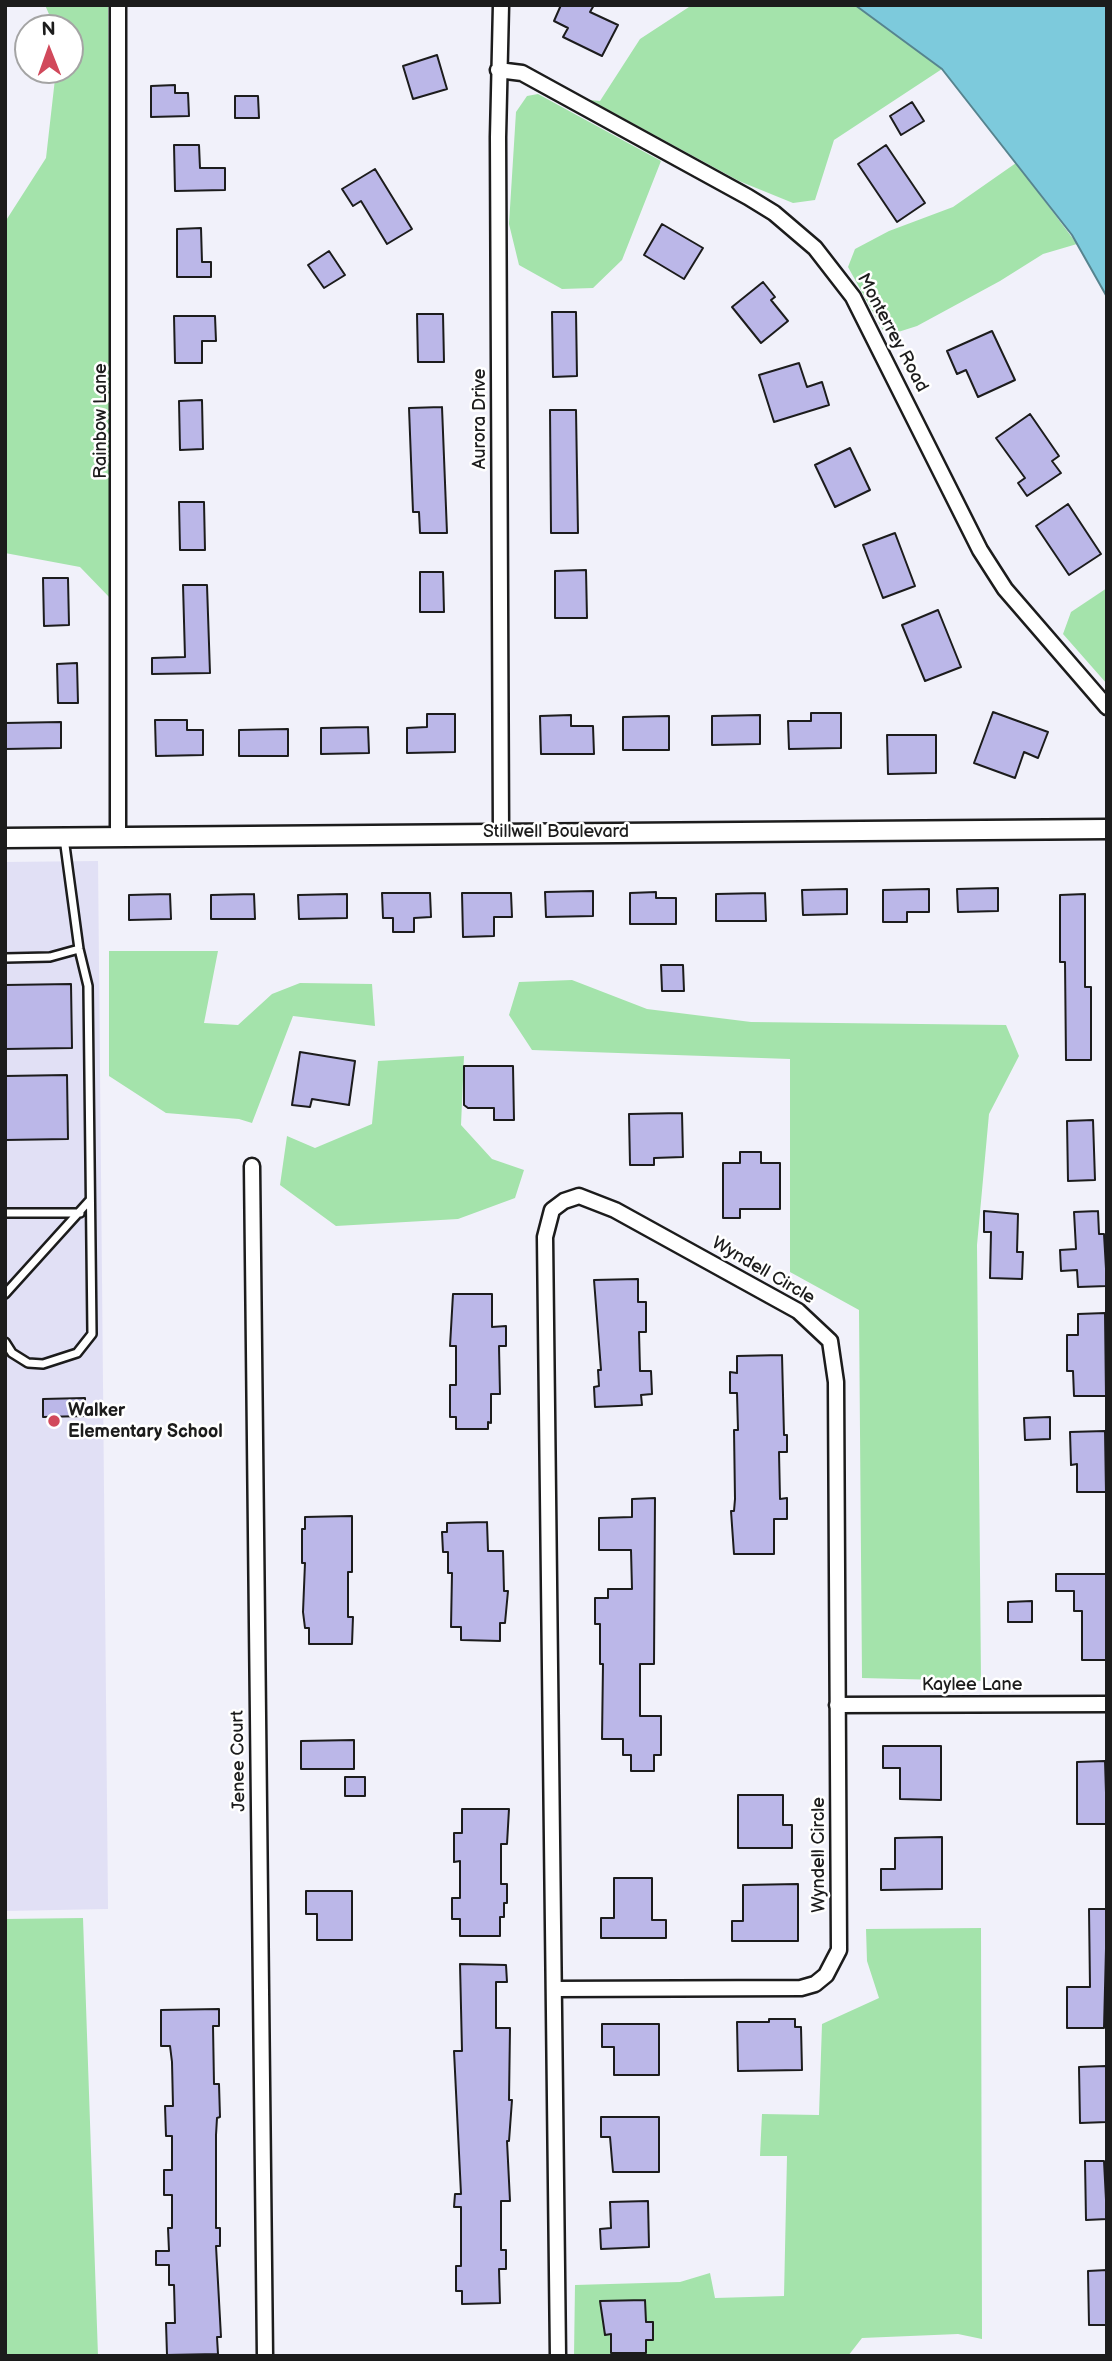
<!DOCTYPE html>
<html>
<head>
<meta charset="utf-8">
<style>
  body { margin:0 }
  #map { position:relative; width:1112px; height:2361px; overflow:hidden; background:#f1f1fa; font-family:"Balsamiq Sans",sans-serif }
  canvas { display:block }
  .frame { position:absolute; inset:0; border:7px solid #1c1c1c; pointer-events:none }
  .north { position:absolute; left:14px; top:14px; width:70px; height:70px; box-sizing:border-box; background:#fff; border:2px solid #a4a4a4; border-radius:50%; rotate:359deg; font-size:19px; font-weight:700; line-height:28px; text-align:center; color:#1c1c1c }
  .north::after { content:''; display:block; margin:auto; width:24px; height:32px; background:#d1495b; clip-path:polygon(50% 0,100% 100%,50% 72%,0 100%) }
</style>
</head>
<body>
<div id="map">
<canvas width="1112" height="2361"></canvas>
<div class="frame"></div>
<div class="north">N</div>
</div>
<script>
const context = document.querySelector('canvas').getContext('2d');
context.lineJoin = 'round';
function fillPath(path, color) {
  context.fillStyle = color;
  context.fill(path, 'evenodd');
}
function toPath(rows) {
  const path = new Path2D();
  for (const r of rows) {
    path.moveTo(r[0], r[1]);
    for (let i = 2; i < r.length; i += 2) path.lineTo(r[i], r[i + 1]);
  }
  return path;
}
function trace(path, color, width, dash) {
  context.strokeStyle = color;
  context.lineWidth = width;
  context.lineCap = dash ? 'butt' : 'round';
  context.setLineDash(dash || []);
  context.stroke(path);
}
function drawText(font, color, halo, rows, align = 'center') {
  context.font = font + ' "Balsamiq Sans",sans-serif';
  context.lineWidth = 5;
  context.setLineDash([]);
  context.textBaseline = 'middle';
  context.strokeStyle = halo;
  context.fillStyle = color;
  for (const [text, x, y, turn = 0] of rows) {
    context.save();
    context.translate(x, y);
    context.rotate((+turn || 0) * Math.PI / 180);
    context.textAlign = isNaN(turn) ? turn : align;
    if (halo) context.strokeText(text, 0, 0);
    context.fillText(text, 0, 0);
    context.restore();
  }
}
const built = toPath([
  [98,861,108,1909,5,1911,5,862]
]);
const green = toPath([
  [45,5,108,5,111,599,80,567,5,553,5,222,46,158,56,70,70,70,70,28,55,28],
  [692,5,855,5,942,69,834,140,815,200,793,203,739,181,590,100,600,101,640,39],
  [538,94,661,161,622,260,593,288,562,289,519,265,509,224,516,112,527,96],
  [1016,163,1077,244,1043,254,1000,281,917,326,895,333,884,332,848,267,855,249,889,231,953,207],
  [1107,588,1107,684,1063,634,1071,612],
  [109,951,218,951,204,1023,238,1025,272,994,300,983,372,984,375,1026,293,1016,252,1123,239,1119,166,1113,109,1076],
  [572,980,647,1009,751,1022,1006,1025,1019,1056,989,1114,977,1245,981,1681,862,1678,859,1310,790,1272,790,1059,532,1050,509,1015,519,982],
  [464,1056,461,1125,492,1159,524,1170,515,1198,458,1219,336,1226,280,1185,287,1136,315,1148,372,1124,378,1061],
  [83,1918,98,2356,5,2356,5,1919],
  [981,1928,982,2339,958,2334,862,2338,848,2356,574,2356,575,2285,680,2282,710,2273,715,2298,784,2296,787,2156,760,2156,762,2114,819,2115,822,2024,879,1998,867,1961,866,1929]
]);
const water = toPath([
  [855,5,1107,5,1107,297,1072,235,942,69,855,5]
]);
const building = toPath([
  [561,5,594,5,590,12,618,25,602,56,563,37,568,28,554,21,561,5],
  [437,55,447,89,413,99,403,66,437,55],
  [175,85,175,93,188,93,189,116,151,117,151,86,175,85],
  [235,96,258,96,259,118,235,118,235,96],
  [912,102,924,121,901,135,890,116,912,102],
  [174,145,199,145,200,168,225,168,225,190,175,191,174,145],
  [886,145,925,203,897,222,858,164,886,145],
  [375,169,412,229,387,244,361,201,353,206,342,189,375,169],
  [662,224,703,248,684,279,644,255,662,224],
  [201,228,202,262,211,262,211,277,177,277,177,229,201,228],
  [329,251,345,275,324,288,308,265,329,251],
  [763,282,775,297,771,300,788,321,761,343,732,307,763,282],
  [552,312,576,312,577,376,553,377,552,312],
  [417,314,443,314,444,362,418,362,417,314],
  [174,316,215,316,216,341,202,341,202,363,175,363,174,316],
  [992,331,1015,380,978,397,966,370,957,374,947,351,992,331],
  [799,363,807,387,822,382,829,405,774,422,759,375,799,363],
  [202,400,203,449,180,450,179,401,202,400],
  [442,407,447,533,420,533,419,512,413,512,409,408,442,407],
  [550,410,576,410,578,533,551,533,550,410],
  [1030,414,1059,456,1052,461,1061,473,1027,496,1018,483,1025,478,996,438,1030,414],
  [850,448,870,490,835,507,815,465,850,448],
  [179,502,204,502,205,550,180,550,179,502],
  [1068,504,1101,554,1069,575,1036,526,1068,504],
  [895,533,915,586,883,598,863,545,895,533],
  [586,570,587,618,555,618,555,571,586,570],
  [420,572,443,572,444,612,420,612,420,572],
  [43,578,68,578,69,625,44,626,43,578],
  [183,585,207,585,210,673,152,674,152,658,185,657,183,585],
  [938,610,961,667,925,681,902,625,938,610],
  [77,663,78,703,58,703,57,664,77,663],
  [993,712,1048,732,1038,758,1024,752,1015,778,974,763,993,712],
  [811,713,841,713,841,748,789,749,788,721,811,721,811,713],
  [427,714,455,714,455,752,407,753,407,728,427,727,427,714],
  [571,715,571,726,593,726,594,754,541,754,540,716,571,715],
  [760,715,760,744,712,745,712,716,760,715],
  [669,716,669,750,623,750,623,717,669,716],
  [155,720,187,720,187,730,203,730,203,755,156,756,155,720],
  [61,722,61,748,5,749,5,723,61,722],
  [368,727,369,753,321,754,321,728,368,727],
  [288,729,288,756,239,756,239,730,288,729],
  [887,735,936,735,936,773,888,774,887,735],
  [998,888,998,911,958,912,957,889,998,888],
  [847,889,847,914,803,915,802,890,847,889],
  [929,889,929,912,907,912,907,922,883,922,883,890,929,889],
  [593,891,593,916,546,917,545,892,593,891],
  [656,892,656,898,676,898,676,924,630,924,630,893,656,892],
  [382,893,430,893,431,917,414,918,414,932,393,932,393,918,383,918,382,893],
  [462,893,511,893,512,917,494,917,494,936,463,937,462,893],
  [765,893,766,921,716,921,716,894,765,893],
  [170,894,171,919,129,920,129,895,170,894],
  [254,894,255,919,211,919,211,895,254,894],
  [347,894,347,918,299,919,298,895,347,894],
  [1085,894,1085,987,1091,987,1091,1060,1066,1060,1065,962,1060,962,1060,895,1085,894],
  [661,965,683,965,684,991,662,991,661,965],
  [71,984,72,1048,5,1049,5,985,71,984],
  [300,1052,355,1061,349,1105,312,1099,310,1107,292,1105,300,1052],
  [464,1066,513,1066,514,1120,494,1120,494,1108,468,1108,464,1105,464,1066],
  [67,1075,68,1139,5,1140,5,1076,67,1075],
  [682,1113,683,1157,654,1158,654,1165,630,1165,629,1114,682,1113],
  [1093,1120,1095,1180,1068,1181,1067,1121,1093,1120],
  [740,1152,761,1152,761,1163,780,1163,780,1209,740,1209,740,1218,723,1218,723,1163,740,1163,740,1152],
  [984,1211,1018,1214,1017,1252,1023,1252,1022,1279,990,1278,991,1232,984,1232,984,1211],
  [1098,1211,1099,1234,1104,1234,1107,1286,1078,1287,1077,1270,1061,1271,1060,1250,1076,1249,1074,1212,1098,1211],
  [638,1279,638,1302,646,1302,646,1332,639,1332,640,1371,651,1371,652,1394,641,1395,642,1405,595,1407,594,1387,599,1386,598,1370,601,1370,594,1280,638,1279],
  [453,1294,492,1294,492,1327,506,1326,506,1346,499,1346,500,1394,491,1394,491,1423,488,1422,488,1429,456,1429,456,1417,450,1417,450,1385,456,1385,456,1346,450,1346,453,1294],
  [1105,1313,1106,1396,1074,1396,1073,1371,1067,1371,1067,1335,1078,1335,1078,1314,1105,1313],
  [782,1355,784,1435,787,1435,787,1452,779,1452,780,1499,787,1498,787,1519,774,1519,774,1554,734,1554,731,1511,734,1511,735,1499,734,1430,738,1430,737,1393,730,1393,730,1372,737,1373,737,1356,782,1355],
  [85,1398,85,1416,43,1417,43,1399,85,1398],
  [1050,1417,1050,1439,1025,1440,1024,1418,1050,1417],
  [1105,1431,1106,1492,1077,1492,1077,1464,1071,1465,1070,1432,1105,1431],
  [655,1498,654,1664,640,1664,640,1716,661,1716,661,1755,654,1755,654,1771,631,1771,631,1755,623,1755,623,1739,602,1739,603,1664,600,1664,600,1624,595,1624,595,1598,608,1598,608,1589,632,1589,631,1550,599,1550,599,1518,632,1517,632,1499,655,1498],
  [352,1516,352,1572,348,1572,348,1617,353,1617,352,1644,309,1644,309,1628,305,1628,303,1612,305,1563,302,1563,302,1529,305,1529,305,1517,352,1516],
  [487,1522,488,1551,503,1551,504,1591,508,1591,505,1623,500,1623,500,1641,461,1640,461,1627,451,1627,452,1573,448,1573,448,1552,443,1552,442,1532,447,1532,447,1523,487,1522],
  [1056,1574,1107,1574,1107,1660,1082,1660,1082,1611,1074,1611,1074,1591,1056,1591,1056,1574],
  [1032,1601,1032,1622,1008,1622,1008,1602,1032,1601],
  [354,1740,354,1769,301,1769,301,1741,354,1740],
  [883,1746,941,1746,941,1800,900,1799,900,1768,883,1768,883,1746],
  [1105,1761,1107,1824,1077,1824,1077,1762,1105,1761],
  [345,1777,365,1777,365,1796,345,1796,345,1777],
  [738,1795,783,1795,783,1825,792,1825,792,1848,738,1848,738,1795],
  [462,1809,509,1809,507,1844,501,1844,501,1884,507,1884,507,1903,504,1903,504,1917,500,1917,500,1936,460,1936,460,1919,452,1919,452,1898,460,1898,460,1861,454,1862,454,1833,462,1833,462,1809],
  [942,1837,942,1889,881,1890,881,1869,895,1869,895,1838,942,1837],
  [614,1878,652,1878,652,1920,666,1920,666,1938,601,1938,601,1918,614,1918,614,1878],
  [798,1884,798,1941,732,1941,732,1921,743,1921,743,1885,798,1884],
  [306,1891,352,1891,352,1940,317,1940,317,1914,306,1914,306,1891],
  [1089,1909,1107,1909,1104,2028,1067,2028,1067,1987,1090,1987,1089,1909],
  [460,1964,506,1965,507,1982,496,1982,496,2028,510,2028,509,2100,512,2100,509,2141,507,2141,510,2201,501,2201,501,2250,506,2250,506,2269,499,2269,500,2303,462,2304,462,2291,456,2291,456,2266,461,2266,461,2207,454,2207,455,2194,461,2194,454,2051,462,2051,460,1964],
  [219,2009,219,2026,213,2026,214,2084,219,2084,220,2117,217,2118,216,2135,216,2228,220,2228,220,2246,216,2246,221,2337,217,2337,218,2354,167,2355,166,2323,175,2323,174,2285,169,2285,169,2265,156,2265,156,2251,169,2251,168,2228,172,2228,172,2195,164,2195,164,2170,172,2170,172,2136,166,2136,165,2106,173,2106,172,2062,170,2046,161,2046,161,2010,219,2009],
  [769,2019,795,2019,795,2027,801,2027,802,2070,738,2071,737,2022,769,2022,769,2019],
  [602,2024,659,2024,659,2075,614,2075,614,2047,602,2047,602,2024],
  [1106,2066,1107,2122,1080,2123,1079,2067,1106,2066],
  [601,2117,659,2117,659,2172,613,2172,610,2137,601,2137,601,2117],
  [1085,2161,1104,2161,1107,2219,1086,2220,1085,2161],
  [648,2201,649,2247,601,2249,600,2229,611,2228,610,2202,648,2201],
  [1107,2270,1107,2325,1089,2325,1088,2271,1107,2270],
  [645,2300,646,2322,653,2322,653,2340,646,2340,646,2353,611,2353,611,2334,605,2335,600,2301,645,2300]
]);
const service = toPath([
  [5,958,50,957,79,949],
  [5,1213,80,1213],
  [5,1294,90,1200],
  [5,1342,12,1353,28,1363,43,1364,77,1353,92,1334,88,986,79,949,64,838]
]);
const minor = toPath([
  [501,5,498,137,501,833],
  [498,70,522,73,748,197,774,213,815,248,853,297,980,550,1005,589,1107,707],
  [118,837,118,5],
  [252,1166,265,2356],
  [837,1705,1107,1704],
  [554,1989,801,1988,815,1984,826,1975,839,1950,836,1382,830,1341,798,1311,615,1210,579,1196,564,1201,552,1210,545,1237,558,2356]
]);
const tertiary = toPath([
  [5,838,1107,829]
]);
const markers = [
  [54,1421,7,"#d1495b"]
];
const streetNames = [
  ["Monterrey Road",892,333,62],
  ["Aurora Drive",480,419,-90],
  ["Rainbow Lane",101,421,-90],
  ["Stillwell Boulevard",556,832],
  ["Wyndell Circle",763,1271,30],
  ["Kaylee Lane",972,1685],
  ["Jenee Court",239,1761,-91],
  ["Wyndell Circle",819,1855,-90]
];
const poiNames = [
  ["Walker",68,1411],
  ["Elementary School",68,1432]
];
fillPath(built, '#e1e0f5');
fillPath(green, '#a4e3ab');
fillPath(water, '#7dcadc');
trace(water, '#56848f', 2);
fillPath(building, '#bbb7e8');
trace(building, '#1c1c1c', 2);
trace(service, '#1c1c1c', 12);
trace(minor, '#1c1c1c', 19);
trace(tertiary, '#1c1c1c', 23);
trace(service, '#fff', 7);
trace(minor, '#fff', 14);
trace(tertiary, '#fff', 18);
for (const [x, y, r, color] of markers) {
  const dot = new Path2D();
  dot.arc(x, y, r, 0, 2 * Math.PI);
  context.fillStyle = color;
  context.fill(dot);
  trace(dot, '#fff', 2.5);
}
drawText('18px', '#1c1c1c', '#fff', streetNames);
drawText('bold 18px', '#1c1c1c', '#fff', poiNames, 'left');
</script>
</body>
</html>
